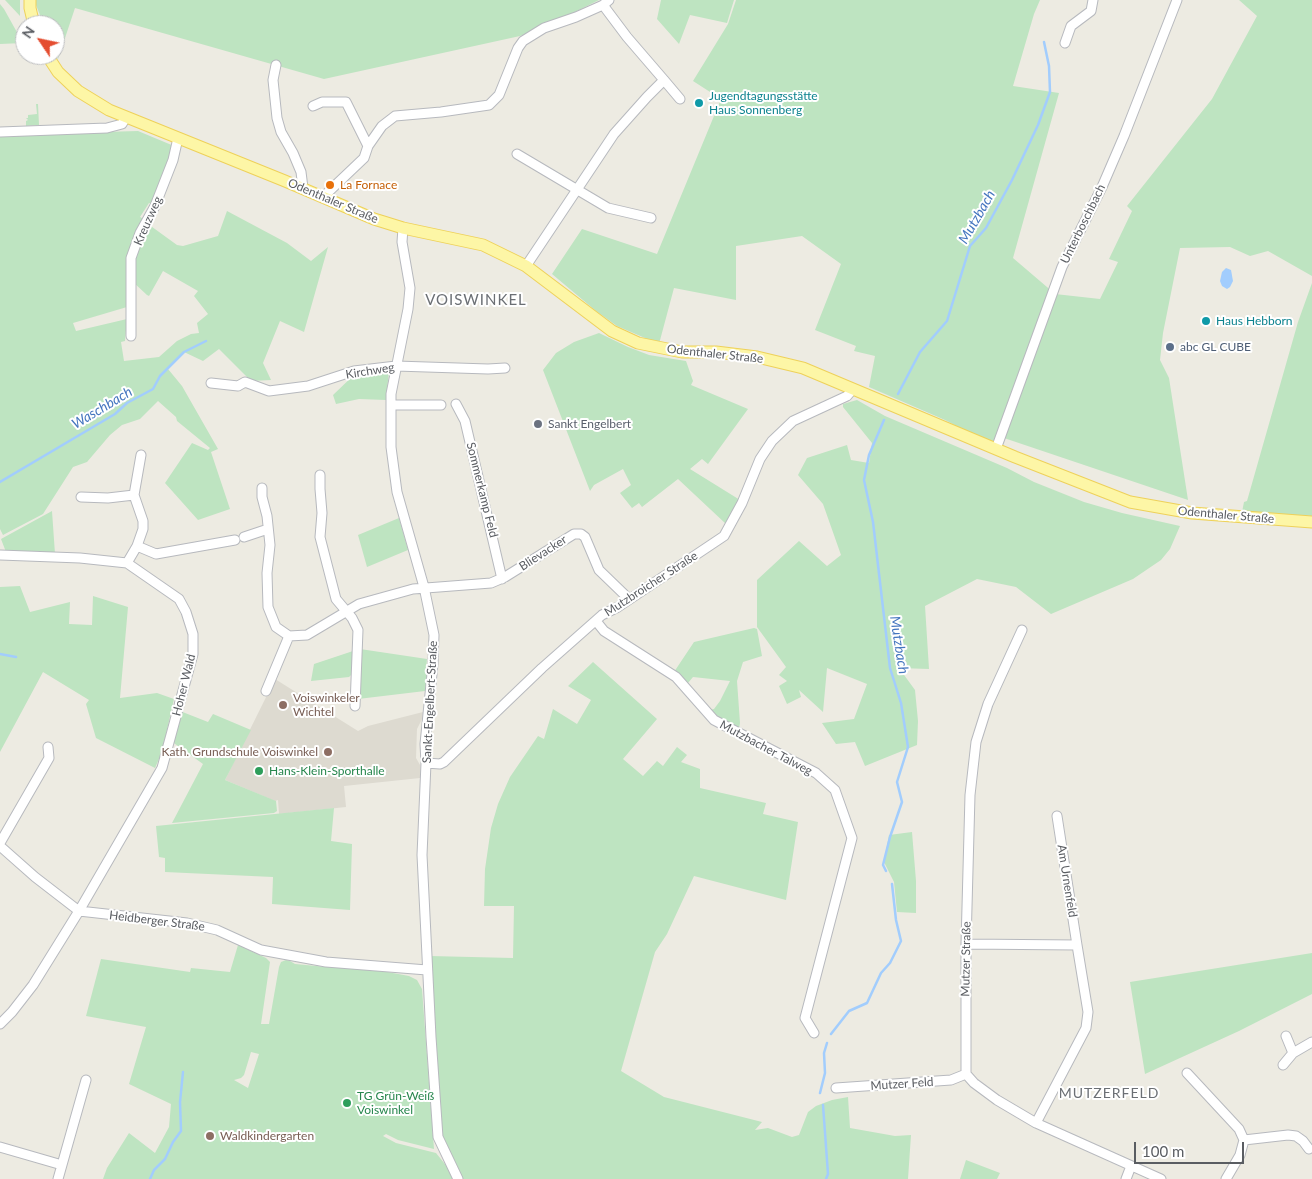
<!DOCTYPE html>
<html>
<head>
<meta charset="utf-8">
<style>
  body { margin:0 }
  #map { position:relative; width:1312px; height:1179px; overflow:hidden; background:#edebe2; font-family:Lato,sans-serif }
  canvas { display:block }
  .north { position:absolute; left:15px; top:15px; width:50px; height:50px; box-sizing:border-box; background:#fff; border:1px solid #bdbec0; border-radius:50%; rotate:304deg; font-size:14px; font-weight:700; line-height:20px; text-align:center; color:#5a5d62 }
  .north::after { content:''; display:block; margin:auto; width:18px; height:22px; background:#e44d30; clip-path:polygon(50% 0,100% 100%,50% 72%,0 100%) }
  .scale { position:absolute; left:1134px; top:1142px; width:110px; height:22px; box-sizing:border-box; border:2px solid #5a5d62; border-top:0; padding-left:6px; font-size:15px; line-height:18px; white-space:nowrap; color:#5a5d62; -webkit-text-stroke:4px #fff; paint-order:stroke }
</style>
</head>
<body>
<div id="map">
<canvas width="1312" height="1179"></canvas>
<div class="north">N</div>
<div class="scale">100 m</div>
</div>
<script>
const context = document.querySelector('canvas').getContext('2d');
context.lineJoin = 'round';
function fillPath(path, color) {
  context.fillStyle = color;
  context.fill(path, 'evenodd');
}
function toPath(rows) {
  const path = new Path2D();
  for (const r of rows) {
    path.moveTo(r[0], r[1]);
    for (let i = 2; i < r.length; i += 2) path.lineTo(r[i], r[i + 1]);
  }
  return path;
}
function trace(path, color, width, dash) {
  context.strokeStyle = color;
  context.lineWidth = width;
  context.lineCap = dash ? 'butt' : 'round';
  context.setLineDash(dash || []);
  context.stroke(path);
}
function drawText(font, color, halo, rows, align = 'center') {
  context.font = font + ' Lato,sans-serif';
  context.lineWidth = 4;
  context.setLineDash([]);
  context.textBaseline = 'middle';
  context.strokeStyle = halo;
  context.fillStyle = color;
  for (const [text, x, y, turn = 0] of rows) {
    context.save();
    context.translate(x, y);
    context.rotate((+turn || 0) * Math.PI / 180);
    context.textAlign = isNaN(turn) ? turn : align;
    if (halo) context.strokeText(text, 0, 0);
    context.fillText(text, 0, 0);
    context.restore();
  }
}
const education = toPath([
  [275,679,358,731,368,726,423,712,422,719,417,729,416,758,420,765,420,778,344,786,346,807,279,814,278,800,275,801,225,780]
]);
const green = toPath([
  [5,0,20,0,20,16],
  [34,0,599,0,543,28,520,36,324,79,75,8,58,59,55,52,55,25,44,25],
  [661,0,734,0,727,23,690,15,679,44,657,19],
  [736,0,1040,0,1034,14,1013,86,1059,93,1013,258,1054,293,995,446,945,420,869,387,875,356,854,351,856,346,815,330,841,264,802,236,736,246,736,300,674,288,659,344,617,326,596,311,552,274,582,229,657,254,721,99,693,81,728,24],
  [1239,0,1312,0,1312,276,1268,251,1250,256,1230,247,1180,248,1163,333,1160,360,1169,378,1188,500,1004,438,1055,294,1100,299,1118,262,1109,259,1132,211,1127,206,1212,99,1257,16],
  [0,4,4,9,23,43,0,44],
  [36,104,38,104,39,125,26,126,26,121,28,120,26,118,28,118,28,115,37,114],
  [138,131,174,146,158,198,154,205,149,203,140,217,146,220,138,234,135,235,127,267,127,307,73,323,76,331,127,319,125,341,121,342,124,361,159,357,177,341,191,334,199,333,197,323,208,314,194,296,198,291,163,271,149,296,147,295,133,282,133,259,141,233,148,224,177,245,183,246,218,236,227,211,287,243,311,261,328,247,304,332,280,321,263,363,271,380,251,381,219,349,203,361,184,352,168,369,182,386,218,449,211,452,230,509,198,520,165,483,192,443,208,450,210,448,177,421,176,417,158,401,140,419,122,425,110,435,87,462,73,467,43,514,3,535,0,529,0,135],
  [1312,283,1312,516,1242,512,1244,502,1247,501,1298,322],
  [599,333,628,347,649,355,686,361,693,381,691,385,748,409,708,464,702,459,690,469,740,500,726,524,678,479,642,507,639,503,632,508,620,493,631,485,623,469,594,485,590,491,543,370,556,353,574,342],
  [389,371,386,400,359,399,336,404,333,395,357,372],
  [857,400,885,416,1007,468,1034,482,1084,502,1122,513,1180,526,1170,549,1161,560,1133,579,1051,614,1016,587,977,579,925,606,929,669,899,668,915,690,918,721,917,745,865,766,855,742,836,744,822,723,854,719,867,684,827,668,823,712,799,690,801,697,787,704,779,686,787,681,779,675,786,667,757,627,757,580,799,541,827,566,841,555,823,504,798,475,807,458,847,445,851,460,869,463,872,443,843,407,843,404],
  [52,511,55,554,6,552,1,539],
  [399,518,408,550,367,567,358,535],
  [20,586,30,612,70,602,69,624,92,625,93,596,128,607,120,698,157,693,174,699,162,752,155,768,96,738,86,704,89,700,43,672,0,752,0,587],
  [754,628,757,629,762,656,743,662,737,681,740,723,739,729,717,719,710,710,714,709,720,701,730,681,693,677,688,683,674,672,694,642],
  [360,649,427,659,426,670,428,671,425,691,358,699],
  [353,651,352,674,349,677,311,681,314,664],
  [593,662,657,719,623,759,643,776,657,761,663,766,677,747,687,755,681,762,700,769,700,788,766,803,763,814,798,822,786,900,694,876,667,934,655,952,621,1071,664,1097,762,1122,755,1130,768,1128,792,1137,799,1135,808,1112,816,1106,832,1100,848,1097,850,1128,895,1136,911,1135,908,1179,462,1179,443,1154,430,956,513,958,514,906,484,906,485,869,491,828,498,804,510,777,538,736,544,739,553,709,577,724,591,700,568,686],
  [180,711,208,722,213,714,251,730,225,780,276,801,277,811,274,813,172,823,203,764,171,741],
  [334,808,331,841,352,844,350,910,272,904,273,877,165,872,165,858,159,857,156,826],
  [912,832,916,881,916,913,897,912,894,882,884,862,889,835],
  [238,945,266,958,270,962,261,1024,269,1024,279,967,281,962,286,960,290,961,295,964,327,967,330,965,382,971,409,976,417,980,422,989,434,1149,398,1140,386,1134,383,1136,396,1143,436,1153,457,1179,103,1179,107,1168,129,1133,155,1153,169,1127,171,1104,129,1084,146,1027,86,1016,101,959,190,972,191,968,230,972],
  [251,1052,259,1054,248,1088,234,1080,241,1078,244,1075],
  [1312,953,1312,994,1239,1031,1145,1074,1130,982],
  [966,1160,1000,1173,997,1179,960,1179]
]);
const water = toPath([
  [1226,268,1231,270,1233,281,1230,287,1227,289,1222,286,1220,281,1222,272]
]);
const stream = toPath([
  [898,394,920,352,947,321,970,246,986,228,1012,180,1038,125,1050,92,1049,66,1044,42],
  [884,420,869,455,864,480,873,522,890,668,901,703,908,747,897,782,902,802,890,837,883,865,886,871],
  [0,482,115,414,127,403,153,389,160,376,184,352,206,341],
  [0,654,16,657],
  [831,1034,849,1011,867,1003,881,973,890,963,901,941,896,920,892,884],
  [820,1093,825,1073,824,1053,827,1043],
  [823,1105,828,1174,826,1179],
  [150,1179,154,1170,165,1159,173,1142,181,1131,180,1102,183,1072]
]);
const minor = toPath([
  [603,5,627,37,664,80],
  [1065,43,1071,26,1091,11,1093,0],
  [276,65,273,80,277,118,281,132,293,153,301,172,303,188],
  [313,106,322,102,346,102,368,146],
  [0,132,107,128,122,124,126,117],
  [517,154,608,208,651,218],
  [323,197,364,158,368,146,382,126,395,116,441,112,489,105,499,95,518,48,523,41,544,28,576,17,603,5,609,0],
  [403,228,402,242,410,288,408,309,391,394,391,447,397,492,424,587,434,635,433,664,425,744,426,763,422,855,431,1037,438,1137,458,1179],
  [526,266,614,134,647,97,664,80,680,99],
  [131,336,131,258,140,233,155,206,173,160,178,138],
  [211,383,238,386,245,382,269,391,308,386,354,371,396,366,488,369,505,368],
  [456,404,465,421,502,579],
  [391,405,441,405],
  [996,449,1062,267,1102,187,1124,136,1177,0],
  [320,475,320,489,322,513,320,537,336,599,352,618,358,630,355,706],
  [262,488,262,497,267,516,270,545,267,573,268,607,276,627,289,636,307,635,359,604,413,589,491,583,505,577,574,534,581,534,585,537,599,570,629,599],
  [81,497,108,498,134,495],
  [244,537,268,529],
  [137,546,156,554,235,540],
  [0,555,80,558,127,563,179,599,186,612,193,634,193,654,162,768,79,911,33,985,12,1012,0,1024],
  [127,563,137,546,143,529,143,521,134,495,141,455],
  [596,621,604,631,676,677,714,720,816,773,835,790,852,838,805,1018,814,1033],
  [1022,630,988,704,976,742,970,795,966,944,966,1074,974,1083,997,1100,1036,1123,1161,1179],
  [266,691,289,636],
  [426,763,440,764,444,762,542,668,602,615,618,607,724,536,742,503,760,459,772,441,793,421,847,396,853,389],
  [0,843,49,758,48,747],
  [0,846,35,877,79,911,187,923,217,930,261,950,326,962,427,970],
  [966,944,1077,945,1057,816],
  [1293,1053,1312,1042],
  [1283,1065,1293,1053,1286,1036],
  [1187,1073,1239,1129,1244,1140],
  [836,1088,951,1080,966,1074],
  [1036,1123,1086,1028,1088,1012,1077,945],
  [0,1147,62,1165],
  [58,1179,86,1080],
  [1126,1179,1131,1166],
  [1226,1179,1240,1155,1244,1140,1288,1135,1296,1136,1303,1141,1309,1149]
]);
const major = toPath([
  [30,0,30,8,34,25],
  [47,55,58,72,78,91,109,110,285,181,374,219,403,228,483,245,526,266,612,331,638,343,682,352,716,352,757,357,803,368,1015,457,1130,502,1192,513,1312,522]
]);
const markers = [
  [699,103,5,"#0f9aa8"],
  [330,185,5,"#e8710a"],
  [1206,321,5,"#0f9aa8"],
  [1170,347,5,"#5c6f8a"],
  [538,424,5,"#6b7280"],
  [283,705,5,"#8d6e63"],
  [328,752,5,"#8d6e63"],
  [259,771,5,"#2e9e5b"],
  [347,1103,5,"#2e9e5b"],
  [210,1136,5,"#8d6e63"]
];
const cultureNames = [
  ["Jugendtagungsstätte",709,96],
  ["Haus Sonnenberg",709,110],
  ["Haus Hebborn",1216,321]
];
const foodNames = [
  ["La Fornace",340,185]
];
const streetNames = [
  ["Odenthaler Straße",333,201,23],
  ["Kreuzweg",148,221,-66],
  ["Unterboschbach",1083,224,-64],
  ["Odenthaler Straße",715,354,6],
  ["Kirchweg",370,371,-9],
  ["Sommerkamp Feld",482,490,76],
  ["Odenthaler Straße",1226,515,5],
  ["Blievacker",543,553,-33],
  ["Mutzbroicher Straße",651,584,-33],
  ["Hoher Wald",184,685,-76],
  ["Sankt-Engelbert-Straße",430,702,-87],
  ["Mutzbacher Talweg",766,748,28],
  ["Am Urnenfeld",1067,881,81],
  ["Heidberger Straße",157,921,7],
  ["Mutzer Straße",966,959,-89],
  ["Mutzer Feld",902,1084,-4]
];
const serviceNames = [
  ["abc GL CUBE",1180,347]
];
const worshipNames = [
  ["Sankt Engelbert",548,424]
];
const educationNames = [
  ["Voiswinkeler",293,698],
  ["Wichtel",293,712],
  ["Kath. Grundschule Voiswinkel",318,752,"right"],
  ["Waldkindergarten",220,1136]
];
const leisureNames = [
  ["Hans-Klein-Sporthalle",269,771],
  ["TG Grün-Weiß",357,1096],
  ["Voiswinkel",357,1110]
];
const waterNames = [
  ["Mutzbach",977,217,-60],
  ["Waschbach",102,408,-31],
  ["Mutzbach",899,645,81]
];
const neighbourhoodNames = [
  ["MUTZERFELD",1109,1093]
];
const quarterNames = [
  ["VOISWINKEL",476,300]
];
fillPath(education, '#dddad0');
fillPath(green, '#bee4c1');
fillPath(water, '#a2cdfd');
trace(stream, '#a2cdfd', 2.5);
trace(minor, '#b7b9be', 11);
trace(major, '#eed15a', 13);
trace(minor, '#fff', 9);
trace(major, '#fdf6a6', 11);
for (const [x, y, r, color] of markers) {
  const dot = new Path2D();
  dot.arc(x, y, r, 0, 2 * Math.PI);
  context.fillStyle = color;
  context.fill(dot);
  trace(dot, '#fff', 2);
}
drawText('12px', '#0d838f', '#fff', cultureNames, 'left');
drawText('12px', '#c56008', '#fff', foodNames, 'left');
drawText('12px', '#5a5d62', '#fff', streetNames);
drawText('12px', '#4e5e75', '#fff', serviceNames, 'left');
drawText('12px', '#5b616d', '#fff', worshipNames, 'left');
drawText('12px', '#785e54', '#fff', educationNames, 'left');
drawText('12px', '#27864d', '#fff', leisureNames, 'left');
drawText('italic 14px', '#4576bf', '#fff', waterNames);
context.letterSpacing = '1px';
drawText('14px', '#6b6f74', '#fff', neighbourhoodNames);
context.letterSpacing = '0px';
context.letterSpacing = '1px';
drawText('15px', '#6b6f74', '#fff', quarterNames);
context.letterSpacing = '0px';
</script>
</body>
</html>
